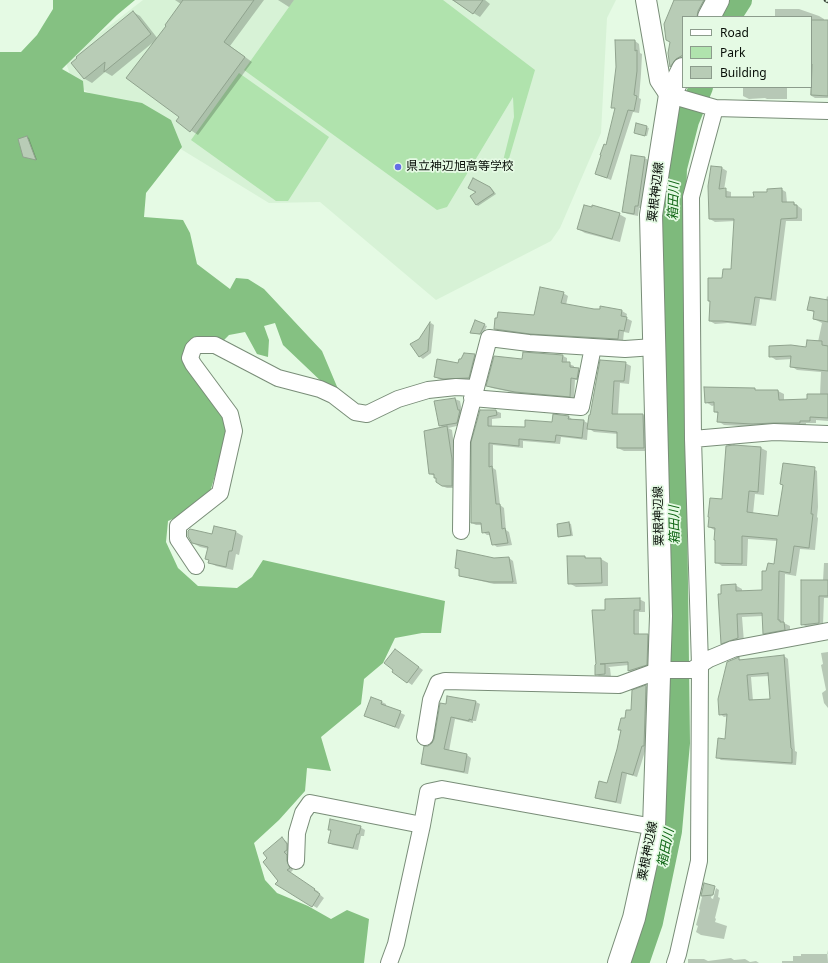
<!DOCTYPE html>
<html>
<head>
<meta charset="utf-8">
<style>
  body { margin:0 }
  #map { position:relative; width:828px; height:963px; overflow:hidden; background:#e5fae4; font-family:"Noto Sans",sans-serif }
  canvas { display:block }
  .legend { position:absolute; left:682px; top:16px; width:130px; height:72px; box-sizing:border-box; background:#e5fae4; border:1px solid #8c9c8c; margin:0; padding:5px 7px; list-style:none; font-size:12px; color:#070e07 }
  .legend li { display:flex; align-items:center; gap:8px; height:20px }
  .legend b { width:20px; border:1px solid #8c9c8c }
</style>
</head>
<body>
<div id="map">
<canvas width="828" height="963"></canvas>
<ul class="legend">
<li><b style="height:5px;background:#fff"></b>Road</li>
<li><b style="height:11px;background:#b0e3ad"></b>Park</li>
<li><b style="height:11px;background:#b8ccb6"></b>Building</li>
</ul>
</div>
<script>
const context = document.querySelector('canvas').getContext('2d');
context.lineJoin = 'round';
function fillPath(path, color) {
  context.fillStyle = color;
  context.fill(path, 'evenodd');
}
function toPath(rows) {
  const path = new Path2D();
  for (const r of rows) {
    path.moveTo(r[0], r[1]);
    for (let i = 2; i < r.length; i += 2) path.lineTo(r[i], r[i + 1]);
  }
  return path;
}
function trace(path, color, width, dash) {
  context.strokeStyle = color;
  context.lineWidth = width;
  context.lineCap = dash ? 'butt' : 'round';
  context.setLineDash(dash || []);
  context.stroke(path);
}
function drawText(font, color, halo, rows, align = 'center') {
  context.font = font + ' "Noto Sans","Noto Sans JP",sans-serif';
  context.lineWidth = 3.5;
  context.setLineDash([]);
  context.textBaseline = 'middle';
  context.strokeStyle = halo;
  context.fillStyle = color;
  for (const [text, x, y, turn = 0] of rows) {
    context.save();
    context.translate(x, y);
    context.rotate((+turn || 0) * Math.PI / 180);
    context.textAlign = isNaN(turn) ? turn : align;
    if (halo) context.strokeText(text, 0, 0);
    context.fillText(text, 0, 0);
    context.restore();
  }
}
const built = toPath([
  [143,0,616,0,607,18,601,133,560,228,551,241,436,300,320,202,269,203,73,83,65,60]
]);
const green = toPath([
  [294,0,443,0,535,70,508,162,503,161,514,117,513,97,447,207,437,210,244,70],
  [239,73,329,137,288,201,276,201,191,140]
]);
const forest = toPath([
  [53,0,135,0,117,15,62,69,83,81,84,92,142,103,171,120,182,147,146,193,144,217,183,220,190,233,197,264,230,289,236,278,248,279,264,289,322,351,338,389,324,384,283,345,275,323,264,326,269,340,268,357,257,354,245,332,229,335,222,342,187,345,230,426,210,492,191,511,168,521,166,542,178,568,198,586,237,588,252,577,263,560,445,601,441,633,422,633,395,638,383,663,364,679,361,704,321,737,331,771,307,768,305,791,279,820,254,843,265,880,277,893,308,906,331,919,347,910,369,919,364,963,0,963,0,52,21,52,37,35,53,9]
]);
const shadow = toPath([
  [175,0,264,0,230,46,252,62,198,135,177,121,180,117,156,40,112,76,105,72,92,83,85,79,72,63,133,12,140,16,158,39,181,4],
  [278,0,294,0,289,7],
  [452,0,485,0,490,4,480,17],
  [675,0,710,0,702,17,683,17,683,61,675,69,670,67,669,53,671,42],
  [775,9,799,9,819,16,824,19,824,21,828,21,828,98,815,98,810,95,811,85,813,85,813,65,811,64,811,17,775,17],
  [635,41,639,44,640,53,642,54,641,74,639,98,641,99,639,113,633,112,611,180,596,174,607,146,616,109,612,107],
  [743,87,787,87,787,99,767,99,765,98,749,99,743,96],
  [637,124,649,128,647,136,637,134],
  [27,137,29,138,37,160,26,157],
  [644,158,649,160,642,208,639,208,638,216,628,214,623,212],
  [722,168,727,171,724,190,731,192,731,198,755,198,781,189,786,192,787,203,794,203,802,209,802,221,786,221,776,301,760,299,756,326,728,323,715,324,710,321,711,302,709,301,731,270,735,221,715,222,710,219],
  [474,179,492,189,496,194,478,206,477,205,478,192],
  [619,214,626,218,620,242,585,233,578,229],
  [563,293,568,296,566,305,600,310,601,307,622,311,627,314,626,318,632,321,629,333,624,332,623,341,536,336,500,331,495,328,535,316],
  [827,296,828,297,828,421,816,420,816,423,806,423,806,426,759,427,724,425,718,421,719,414,715,412,715,405,712,406,706,402,754,389,757,391,778,391,784,394,784,401,808,400,820,395,821,372,797,370,791,366,792,359,776,360,770,356,807,348,818,342,822,323,814,319,815,313,808,309,826,301],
  [475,322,487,326,483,335,471,333],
  [431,323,434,325,431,353,423,359,419,356,419,340],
  [475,355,479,357,473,380,448,381,439,379,435,377],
  [563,356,567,358,567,363,574,366,574,368,583,372,581,380,575,380,574,398,520,394,492,388,487,386,523,360],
  [625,363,631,366,629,384,620,383,618,415,643,415,649,418,649,451,624,451,618,448,618,434,594,432,588,428,587,440,561,437,560,444,523,441,523,448,493,445,493,468,496,470,500,505,504,508,506,530,509,532,512,545,497,547,493,544,491,535,487,535,483,532,482,525,476,525,472,523,481,411,496,411,501,413,501,418,492,419,492,427,526,428,553,423,568,416,573,420,584,421,589,424,590,416],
  [455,399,460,401,462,412,461,425,448,428,452,430,456,462,456,488,447,488,442,486,435,476,430,474,444,428,440,426,435,402],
  [761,448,767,451,764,495,755,494,753,514,779,517,811,467,817,471,818,507,817,517,818,518,815,550,800,549,796,576,785,574,784,623,790,626,790,633,770,637,764,633,763,616,742,617,744,642,728,647,722,643,722,595,735,585,742,589,742,592,763,591,775,566,777,541,748,539,747,566,722,566,716,562,716,531,709,527,723,500],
  [569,523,571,524,573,536,561,537,559,536,558,524],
  [215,527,236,532,243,536,239,555,236,554,233,570,216,566,209,562,210,561,207,559,209,549,200,547,193,543,213,535],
  [585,557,588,559,601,559,608,563,608,586,576,587,569,583],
  [509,558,513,561,517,584,494,584,464,577,460,575,460,570,456,567,491,559],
  [824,563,828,563,828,598,824,598,823,625,807,627,802,624,823,581],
  [639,599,645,602,645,612,639,612,639,635,648,635,653,639,652,668,635,674,629,671,629,665,608,667,610,668,611,677,602,678,596,674,606,611],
  [395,650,423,670,412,685,393,672],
  [828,652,828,708,824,703,822,693,826,690,821,665,823,664,821,653],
  [784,656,788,659,795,751,797,752,796,765,721,760,717,757,726,740,728,716,724,717,720,714,728,663,739,659,742,660],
  [769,676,771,700,753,701,751,677],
  [646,686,650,689,646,748,637,777,627,774,621,804,601,800,596,798,608,784,622,731,619,730,632,711,633,691],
  [448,697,476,702,480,704,476,721,473,721,473,723,455,719,449,751,467,755,471,758,468,774,426,766,422,763,429,747,433,744],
  [382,702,386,704,386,706,405,715,399,729,370,718],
  [360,827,365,830,364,836,361,836,358,850,333,845,329,843,332,831,329,829],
  [282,839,286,841,291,847,291,852,288,855,291,858,290,864,293,870,290,873,319,892,318,893,324,898,317,908,277,884,280,881],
  [705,885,714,887,711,898,713,899,716,888,719,890,718,897,720,898,715,918,716,919,715,922,727,926,724,939,701,935,696,932,698,926,696,925,700,910,699,909],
  [827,950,828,963,782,963,782,961,793,961,793,956,801,956,801,954,828,954],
  [731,958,734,960,745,959,750,962,756,961,759,963,688,963,688,959,704,959,708,961]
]);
const river = toPath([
  [729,17,740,0],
  [637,963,651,922,670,831,678,743,672,264,675,168,687,121,701,87]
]);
const building = toPath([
  [183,0,254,0,224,42,245,57,190,132,176,121,179,117,126,78,166,26,165,25,183,0],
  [453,0,483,0,473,14,453,0],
  [674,0,704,0,698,11,697,17,683,17,683,55,676,59,670,67,668,53,670,42,666,40,664,24,674,0],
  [133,11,151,34,104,72,105,62,84,79,71,63,77,58,76,57,133,11],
  [811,20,828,20,828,96,811,95,812,64,811,64,811,20],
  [615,40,635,40,635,51,637,50,637,71,634,95,637,96,634,111,628,110,607,178,595,174,601,155,600,155,604,144,606,145,615,108,611,108,616,67,615,40],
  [636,123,647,126,645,136,634,133,636,123],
  [27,136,36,160,23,157,18,139,27,136],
  [631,155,645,157,638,206,635,206,634,214,622,212,631,155],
  [711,166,722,167,719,189,726,188,726,197,754,197,753,192,767,192,767,189,782,188,782,202,794,202,794,205,797,205,797,218,781,219,771,299,755,297,751,324,722,321,709,321,710,301,708,301,708,278,722,278,723,269,731,269,734,219,709,219,708,186,711,166],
  [473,178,490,187,494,193,476,205,470,196,476,192,468,188,473,178],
  [584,205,592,207,592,205,620,213,612,239,577,229,584,205],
  [540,287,564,292,561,303,594,309,600,309,600,306,622,310,621,316,627,317,624,331,619,330,618,339,530,334,494,329,495,318,497,318,498,312,534,315,540,287],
  [810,297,828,300,828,322,813,319,814,311,807,310,810,297],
  [475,320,485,324,480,334,470,333,475,320],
  [430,322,428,351,419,357,410,344,419,339,430,322],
  [807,340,822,341,822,345,828,346,828,371,790,367,791,356,769,357,769,346,791,345,806,347,807,340],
  [523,352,563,355,562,362,570,362,570,367,579,368,577,379,571,378,570,397,515,392,486,386,494,356,522,359,523,352],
  [464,353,475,354,469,378,443,379,434,377,437,359,458,363,459,359,461,359,464,353],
  [600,360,626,362,624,381,614,381,612,414,643,414,644,448,617,448,617,432,587,429,589,415,590,415,600,360],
  [704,387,755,388,755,390,778,390,779,400,807,399,807,394,828,394,828,418,810,417,810,421,800,421,800,423,774,423,752,424,717,422,718,412,714,412,714,402,705,403,704,387],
  [455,398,458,410,460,410,457,423,439,426,434,401,455,398],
  [480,410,496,410,497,415,488,417,488,426,525,427,525,420,552,422,553,414,569,416,568,419,584,420,582,438,556,435,555,442,519,439,519,446,489,443,489,467,492,466,496,504,500,504,502,529,505,528,508,543,492,545,489,532,482,533,481,523,471,523,471,442,480,410],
  [447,426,452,459,452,486,442,486,436,482,436,478,434,478,434,474,429,474,424,431,447,426],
  [734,445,761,447,758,492,749,491,747,512,778,516,783,485,780,484,783,463,815,467,811,514,813,514,809,548,794,546,790,573,779,571,778,620,780,620,780,622,784,622,785,630,763,634,762,613,737,614,738,638,721,644,718,594,721,594,721,585,736,584,736,591,762,590,762,571,766,571,768,563,774,564,777,539,742,536,742,564,715,563,715,540,714,540,715,528,708,527,709,517,708,517,710,498,722,499,726,446,734,445],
  [569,522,571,535,558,537,557,524,569,522],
  [214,526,236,531,232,551,229,551,226,567,208,563,209,560,205,559,208,547,192,543,188,536,188,531,190,529,212,534,214,526],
  [457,550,494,558,509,557,513,582,490,582,459,576,459,569,455,568,457,550],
  [567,556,585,556,585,558,601,558,602,583,568,584,567,556],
  [801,580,828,580,828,596,819,596,819,623,801,625,801,580],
  [640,598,640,610,634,610,634,634,648,634,647,665,628,671,628,662,600,664,605,664,605,674,595,675,595,665,596,664,592,610,605,610,605,599,640,598],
  [395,649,419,667,407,683,392,672,393,670,384,663,395,649],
  [784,655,791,748,792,749,792,763,716,758,718,738,725,739,727,714,719,715,718,699,727,662,739,657,739,660,784,655],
  [768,673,770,699,749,700,747,675,768,673],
  [646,685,644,746,642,746,633,775,622,772,616,802,595,798,599,781,607,783,617,749,621,730,618,730,621,718,625,718,626,710,631,710,632,690,646,685],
  [447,696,476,701,472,720,469,719,469,721,451,717,444,749,467,754,464,772,421,764,424,746,428,746,432,743,434,739,440,703,446,704,447,696],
  [371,697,382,701,381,704,401,711,395,727,364,716,371,697],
  [330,819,361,826,359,834,357,834,353,848,328,843,331,830,328,830,330,819],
  [282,837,287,844,287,850,284,852,287,855,287,861,290,868,287,870,315,889,314,890,320,894,312,907,275,884,278,881,263,862,267,858,263,853,282,837],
  [704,883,715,886,713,895,701,896,704,883]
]);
const minor = toPath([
  [670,95,715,108,828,111],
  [472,398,581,407,593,347],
  [693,439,774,432,828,434],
  [461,531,462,441,489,338,529,343,625,349,654,347],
  [196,566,178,539,178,526,220,493,234,431,230,414,193,364,190,358,193,349,197,345,215,345,278,378,320,389,333,395,355,412,367,414,398,399,428,390,456,387,475,388],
  [425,737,431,700,438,683,445,681,619,685,660,670,692,670,709,659,733,649,828,631],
  [296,861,297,833,303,813,310,803,422,825],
  [389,963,396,944,422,825,428,792,442,789,654,827],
  [675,963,678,954,699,861,700,665,693,439,691,197,715,108]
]);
const tertiary = toPath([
  [646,0,660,80,670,95]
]);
const secondary = toPath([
  [709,17,718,0],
  [619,963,634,918,654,827,661,616,651,215,670,95,683,69]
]);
const rail = toPath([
  [826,0,828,1]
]);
const markers = [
  [398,167,4,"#646de6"]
];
const poiNames = [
  ["県立神辺旭高等学校",406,167]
];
const streetNames = [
  ["粟根神辺線",656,192,-83],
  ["粟根神辺線",659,516,-91],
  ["粟根神辺線",648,851,-79]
];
const waterNames = [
  ["箱田川",674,201,-88],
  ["箱田川",675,525,-91],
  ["箱田川",666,848,-79]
];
fillPath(built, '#d7f2d6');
fillPath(green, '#b0e3ad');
fillPath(forest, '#85c182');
fillPath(shadow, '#0003');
trace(river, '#7eba7c', 24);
fillPath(building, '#b8ccb6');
trace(building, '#90a38e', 1);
trace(minor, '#798d78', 18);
trace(tertiary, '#798d78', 22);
trace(secondary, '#798d78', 24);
trace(minor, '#fff', 16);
trace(tertiary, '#fff', 20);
trace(secondary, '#fff', 22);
trace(rail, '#30392f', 4.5);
trace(rail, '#e5fae4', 3, [9]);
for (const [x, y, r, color] of markers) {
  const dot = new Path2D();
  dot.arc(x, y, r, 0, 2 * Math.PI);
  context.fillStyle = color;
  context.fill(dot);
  trace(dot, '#e5fae4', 1.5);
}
drawText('12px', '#070e07', '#e5fae4', poiNames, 'left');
drawText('12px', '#070e07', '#e5fae4', streetNames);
drawText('italic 13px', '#126717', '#e5fae4', waterNames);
</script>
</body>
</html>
